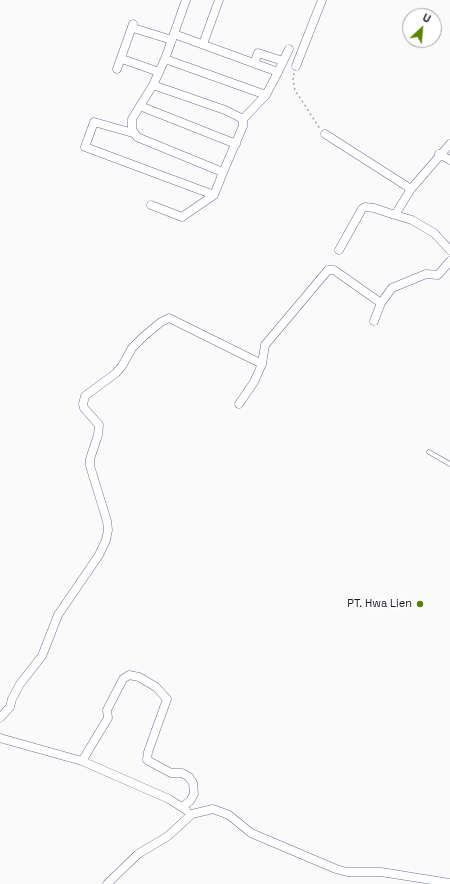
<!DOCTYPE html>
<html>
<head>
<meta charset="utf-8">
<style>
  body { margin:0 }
  #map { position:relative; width:450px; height:884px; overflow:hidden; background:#fafafa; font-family:"Space Grotesk",sans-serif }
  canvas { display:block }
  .north { position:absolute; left:402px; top:8px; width:40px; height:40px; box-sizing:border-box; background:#fff; border:1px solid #a3a3a8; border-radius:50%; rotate:26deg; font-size:11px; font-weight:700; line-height:16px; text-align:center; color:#181a25 }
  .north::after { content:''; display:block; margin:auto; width:14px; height:18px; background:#598205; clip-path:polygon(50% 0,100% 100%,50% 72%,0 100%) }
</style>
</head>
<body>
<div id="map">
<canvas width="450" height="884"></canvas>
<div class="north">U</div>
</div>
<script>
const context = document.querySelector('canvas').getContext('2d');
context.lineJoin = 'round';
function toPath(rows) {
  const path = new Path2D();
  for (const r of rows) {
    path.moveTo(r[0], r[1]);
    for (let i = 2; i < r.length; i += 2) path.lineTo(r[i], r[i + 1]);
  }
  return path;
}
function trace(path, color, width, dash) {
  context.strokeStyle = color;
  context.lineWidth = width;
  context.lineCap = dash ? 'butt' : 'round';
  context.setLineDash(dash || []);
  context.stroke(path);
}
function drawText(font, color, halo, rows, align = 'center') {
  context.font = font + ' "Space Grotesk",sans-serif';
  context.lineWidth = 3.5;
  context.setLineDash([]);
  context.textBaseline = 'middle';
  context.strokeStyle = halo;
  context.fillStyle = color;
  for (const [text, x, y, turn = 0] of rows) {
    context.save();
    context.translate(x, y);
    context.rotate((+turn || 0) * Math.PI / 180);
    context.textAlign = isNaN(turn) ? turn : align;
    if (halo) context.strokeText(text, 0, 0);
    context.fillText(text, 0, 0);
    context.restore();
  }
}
const path = toPath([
  [294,73,293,80,295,90,320,129]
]);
const lane = toPath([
  [429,452,450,464]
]);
const street = toPath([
  [133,28,172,40],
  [174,34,278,72,266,95],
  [203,44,219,0],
  [122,59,159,72],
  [165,59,266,95,243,119],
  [254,63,258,53,283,61],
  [296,66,322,0],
  [117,69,133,24],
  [278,72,289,49],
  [153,85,225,110,243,119,243,126,224,170,220,171,137,137,132,129,132,119,153,85,165,59,186,0],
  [140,106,236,144],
  [133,133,94,122,85,147,214,195,224,170],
  [325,134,411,189],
  [450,144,411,189,395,215,412,220,434,233,450,250],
  [439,154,450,160],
  [151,205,182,217,214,195],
  [339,250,362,209,365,207,374,208,395,215],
  [374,321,381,303,392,288,426,274,438,275,450,261],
  [239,404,254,382,262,364,265,345,328,270,334,270,381,303],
  [0,718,10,707,12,699,20,684,42,656,58,615,99,555,106,540,108,530,107,521,90,466,90,459,98,435,99,425,84,408,83,404,85,396,116,373,122,366,132,348,144,336,161,322,169,318,262,364],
  [0,738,82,761,169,799,186,810],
  [82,761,108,718,107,710,123,679,129,675,139,677,156,687,167,699,148,752,147,760,171,773,182,773,189,777,193,783,194,794,190,801,182,807],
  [107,884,138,854,168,836,192,814,213,809,229,815,251,833,336,869,347,872,381,872,450,883]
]);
const markers = [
  [420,604,4,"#598205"]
];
const poiNames = [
  ["PT. Hwa Lien",412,604]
];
trace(lane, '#6f738f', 5);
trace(street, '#6f738f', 9);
trace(path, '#a9a9ad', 1.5, [2, 3]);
trace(lane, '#fff', 4);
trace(street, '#fff', 8);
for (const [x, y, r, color] of markers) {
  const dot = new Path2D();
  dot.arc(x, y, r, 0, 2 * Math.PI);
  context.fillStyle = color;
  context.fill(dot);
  trace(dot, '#fff', 1.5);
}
drawText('11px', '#181a25', '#fff', poiNames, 'right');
</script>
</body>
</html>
